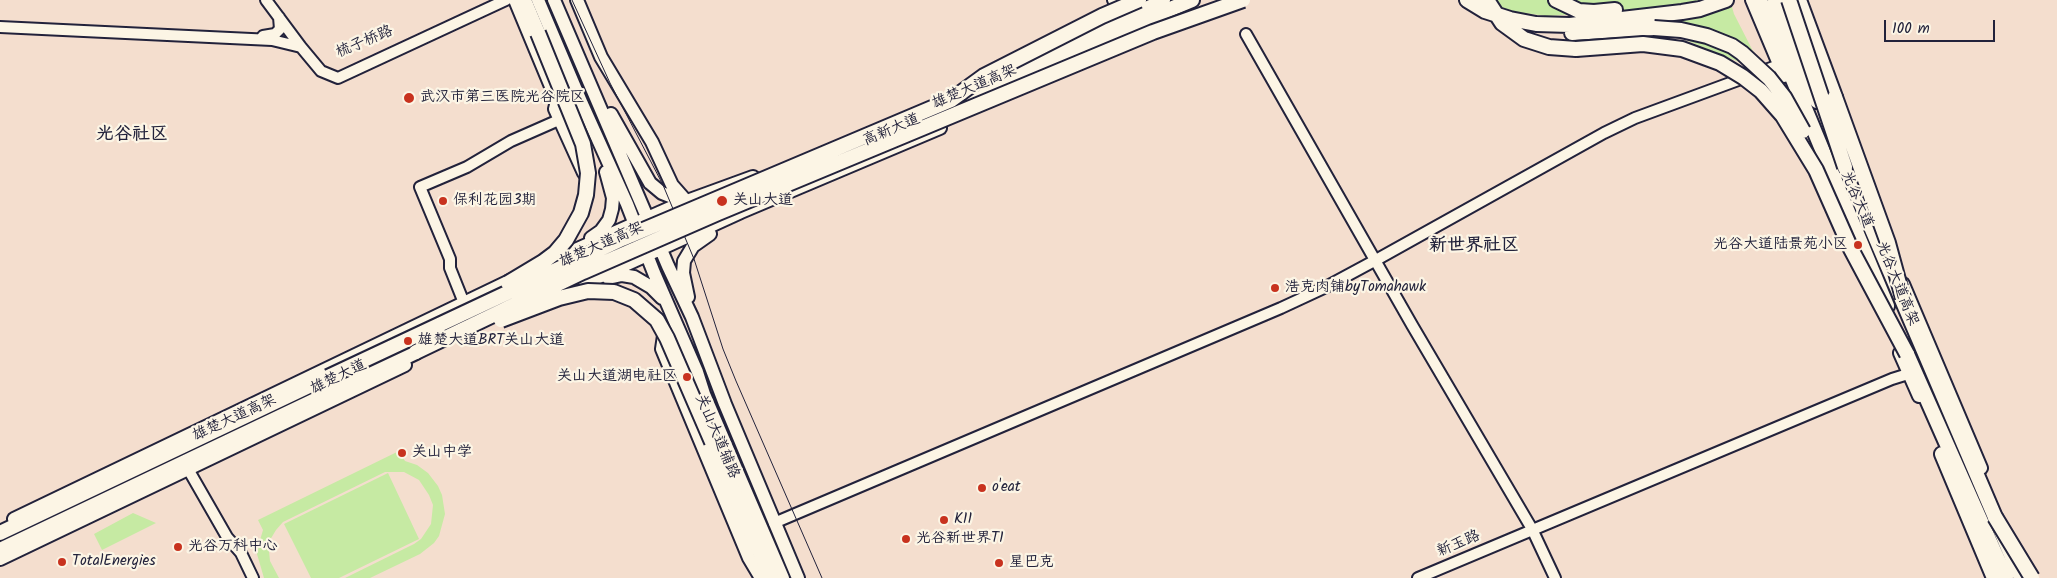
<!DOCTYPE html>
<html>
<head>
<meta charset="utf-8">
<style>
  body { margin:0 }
  #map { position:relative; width:2057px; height:578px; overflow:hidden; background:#f4dece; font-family:Kalam,sans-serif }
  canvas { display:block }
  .scale { position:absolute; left:1884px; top:20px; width:111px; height:22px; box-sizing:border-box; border:2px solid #22223b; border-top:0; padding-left:6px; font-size:15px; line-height:18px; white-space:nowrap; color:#22223b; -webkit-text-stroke:4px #fcf5e5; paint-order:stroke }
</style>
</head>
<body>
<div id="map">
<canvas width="2057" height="578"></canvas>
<div class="scale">100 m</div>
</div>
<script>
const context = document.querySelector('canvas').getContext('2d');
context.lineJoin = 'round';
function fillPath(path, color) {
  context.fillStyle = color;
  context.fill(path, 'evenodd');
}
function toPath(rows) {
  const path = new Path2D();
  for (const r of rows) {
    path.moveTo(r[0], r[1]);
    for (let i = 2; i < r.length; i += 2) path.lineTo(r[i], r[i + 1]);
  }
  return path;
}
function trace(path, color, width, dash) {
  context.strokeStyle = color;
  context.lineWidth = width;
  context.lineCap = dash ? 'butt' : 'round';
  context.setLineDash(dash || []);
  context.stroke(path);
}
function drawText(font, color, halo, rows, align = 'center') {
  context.font = font + ' Kalam,"LXGW WenKai TC",sans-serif';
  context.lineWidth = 4.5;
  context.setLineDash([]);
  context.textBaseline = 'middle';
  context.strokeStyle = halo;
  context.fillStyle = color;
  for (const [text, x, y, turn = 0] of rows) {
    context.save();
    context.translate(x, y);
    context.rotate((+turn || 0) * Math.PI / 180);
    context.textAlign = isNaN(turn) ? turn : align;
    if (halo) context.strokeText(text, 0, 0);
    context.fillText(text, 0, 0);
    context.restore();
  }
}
const green = toPath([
  [1482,0,1730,0,1734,14,1757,59,1744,64,1671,34,1597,13,1547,16,1501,10],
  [399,451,405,461,417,465,428,473,438,486,442,495,445,514,439,536,434,543,420,554,370,578,345,578,414,544,421,539,431,524,433,505,429,495,419,480,404,472,385,472,283,522,276,530,270,540,269,551,270,561,279,578,264,578,257,554,258,547,263,530,258,520],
  [388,473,419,539,339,578,311,578,284,524],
  [133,513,156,523,102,550,94,534]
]);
const minor = toPath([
  [266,0,301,47,321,71,338,78,506,0],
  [1113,0,1119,15],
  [0,27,272,40,301,47],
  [1246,34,1412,325,1532,529,1555,578],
  [263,36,275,34,280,29,279,17],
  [464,303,450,268,450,259,420,187,467,167,511,141,561,119],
  [188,469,227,537,241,553,253,578],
  [774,523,1281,308,1324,288,1376,260,1604,133,1635,118,1779,65],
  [1418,578,1892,379,1908,374]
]);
const major = toPath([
  [515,0,557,101,555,109,584,173],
  [538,0,582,104,627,204,654,273,697,372,704,394,783,578],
  [554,0,668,266,692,317,725,404,798,578],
  [577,0,601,57,652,142,672,185,687,202],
  [1752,0,1784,76],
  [1036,56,1164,0],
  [611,114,650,183,662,193,685,202],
  [591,238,601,231,609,220,612,209,613,198,606,172],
  [548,262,679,204,753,177],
  [608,278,622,275,634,277,651,287,662,298],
  [1903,284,1981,468],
  [559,293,590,281,741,212,940,128],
  [688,297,683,273,684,261,693,246,710,234],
  [665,329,662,349,749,558,761,578],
  [1900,353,1919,396],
  [14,519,516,278],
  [0,559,405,365]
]);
const highway = toPath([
  [524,0,538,33],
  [1467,0,1485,11,1510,19,1536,24,1570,25,1682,12,1700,9,1726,0],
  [1487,0,1502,23,1524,39,1549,47,1576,49],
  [1556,0,1579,11,1594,12,1615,10],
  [1760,0,1887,306],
  [1775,0,1817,101],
  [1799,0,1835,97],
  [1572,33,1654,28],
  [959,97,1192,0],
  [1841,157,2021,578],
  [1903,345,2006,578],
  [712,442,771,578],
  [1942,454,1994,578],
  [0,533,328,377],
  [0,550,416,352]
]);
const tram = toPath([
  [572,0,610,83,663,185,694,259,723,349,736,381,822,578]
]);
const highwayBridge = toPath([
  [1789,0,1845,167],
  [1654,28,1681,30,1707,36,1732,46,1742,53,1769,78,1784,97,1803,131],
  [1576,49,1643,44,1682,49,1720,63,1743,77,1761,91,1783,116,1816,170,1851,249,1907,354],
  [1835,97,1888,243,1903,298],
  [508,283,543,262,555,253,566,240,581,213,586,195,588,173,583,144,538,33],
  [501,320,559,298,588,291,614,292,634,300,657,320,667,338,712,442],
  [416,352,583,272,718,213,1153,32,1243,0],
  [328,377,622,239,951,100,984,76,1102,16,1139,0],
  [1995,517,2032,578]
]);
const markers = [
  [409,98,6,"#c8321e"],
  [443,201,5,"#c8321e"],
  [722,201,6,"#c8321e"],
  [1858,245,5,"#c8321e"],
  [1275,288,5,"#c8321e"],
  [408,341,5,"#c8321e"],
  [687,377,5,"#c8321e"],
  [402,453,5,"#c8321e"],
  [982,488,5,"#c8321e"],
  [944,520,5,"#c8321e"],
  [906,539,5,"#c8321e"],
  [178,547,5,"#c8321e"],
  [62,562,5,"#c8321e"],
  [999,563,5,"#c8321e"]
];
const streetNames = [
  ["梳子桥路",365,43,-23],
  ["雄楚大道高架",975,88,-23],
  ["高新大道",892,131,-23],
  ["光谷大道",1856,200,67],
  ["雄楚大道高架",602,246,-24],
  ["光谷大道高架",1896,284,68],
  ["雄楚大道",339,378,-26],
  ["雄楚大道高架",235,419,-25],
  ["关山大道辅路",716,437,67],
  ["新玉路",1459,545,-23]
];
const poiNames = [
  ["武汉市第三医院光谷院区",420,98],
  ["保利花园3期",453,201],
  ["关山大道",733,201],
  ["光谷大道陆景苑小区",1848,245,"right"],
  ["浩克肉铺byTomahawk",1285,288],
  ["雄楚大道BRT关山大道",418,341],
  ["关山大道湖电社区",677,377,"right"],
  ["关山中学",412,453],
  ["o'eat",992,488],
  ["K11",954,520],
  ["光谷新世界T1",916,539],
  ["光谷万科中心",188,547],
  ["TotalEnergies",72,562],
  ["星巴克",1009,563]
];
const quarterNames = [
  ["光谷社区",132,136],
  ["新世界社区",1474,247]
];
fillPath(green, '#c6eaa3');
trace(minor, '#22223b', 14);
trace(major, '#22223b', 16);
trace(highway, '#22223b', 18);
trace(minor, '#fcf5e5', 10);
trace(major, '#fcf5e5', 12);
trace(highway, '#fcf5e5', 14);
trace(tram, '#22223b', 1);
trace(highwayBridge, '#22223b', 18, []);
trace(highwayBridge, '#fcf5e5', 14);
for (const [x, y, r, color] of markers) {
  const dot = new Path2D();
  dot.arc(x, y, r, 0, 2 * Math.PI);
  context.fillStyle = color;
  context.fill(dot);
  trace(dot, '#fcf5e5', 2);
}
drawText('15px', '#22223b', '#fcf5e5', streetNames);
drawText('15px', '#22223b', '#fcf5e5', poiNames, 'left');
drawText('bold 18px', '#22223b', '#fcf5e5', quarterNames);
</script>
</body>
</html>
